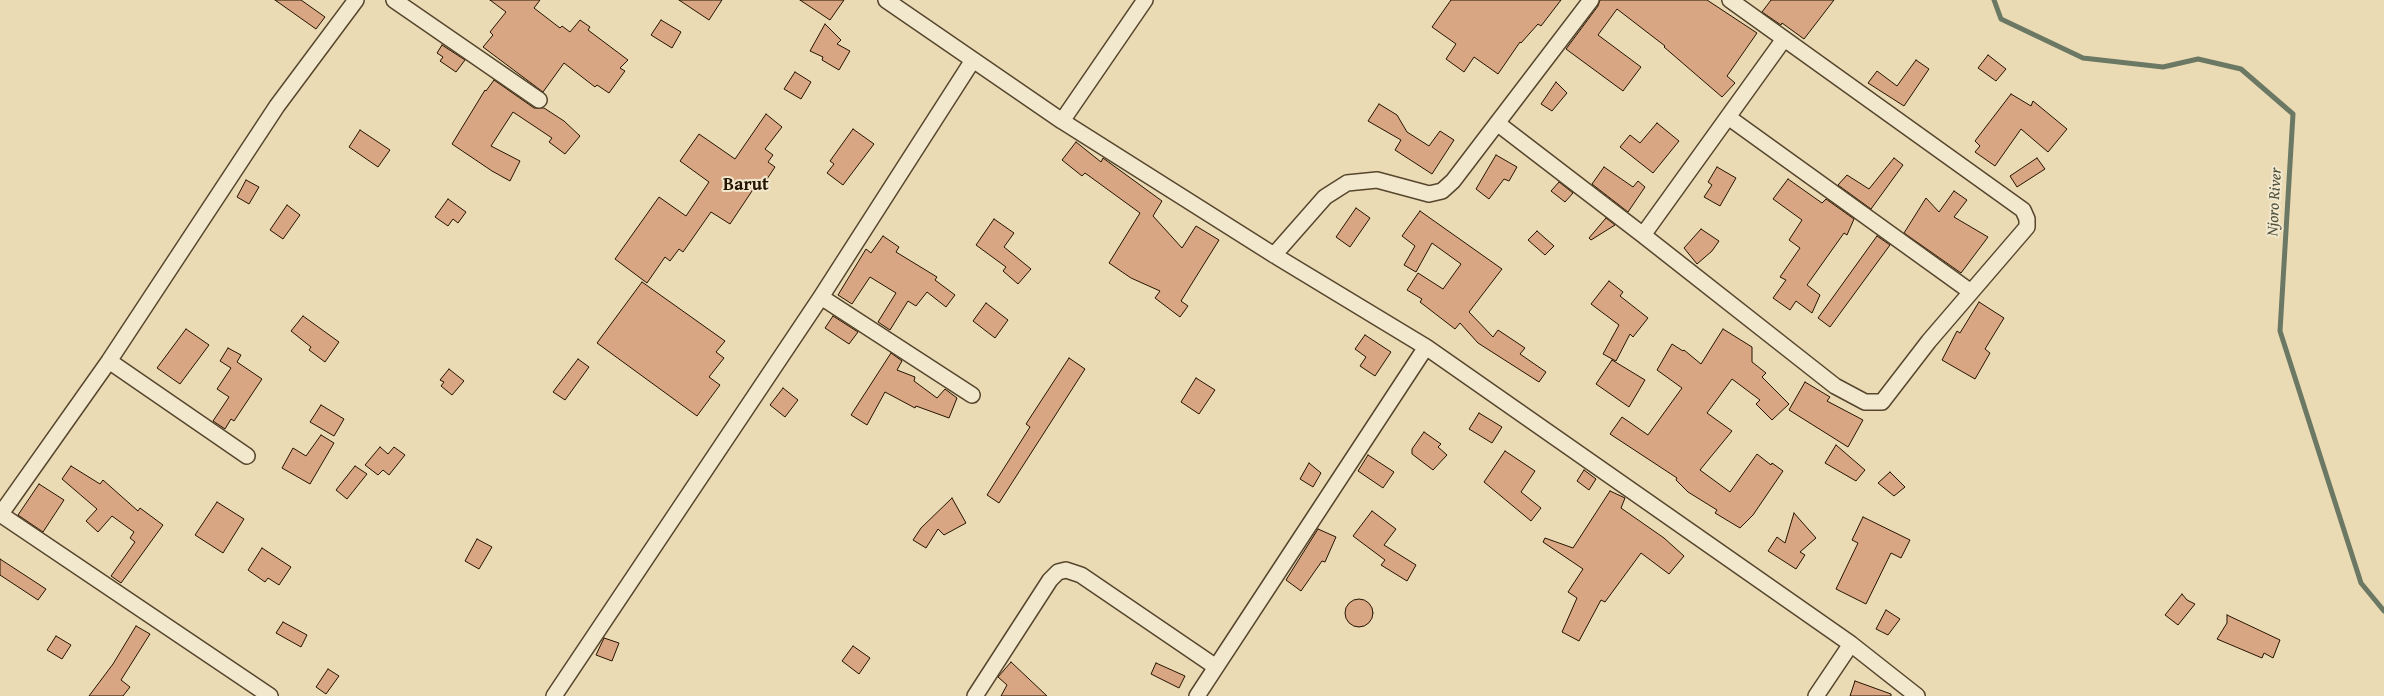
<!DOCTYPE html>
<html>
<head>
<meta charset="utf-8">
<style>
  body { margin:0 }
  canvas { display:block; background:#ebdbb4 }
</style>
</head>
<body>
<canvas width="2384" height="696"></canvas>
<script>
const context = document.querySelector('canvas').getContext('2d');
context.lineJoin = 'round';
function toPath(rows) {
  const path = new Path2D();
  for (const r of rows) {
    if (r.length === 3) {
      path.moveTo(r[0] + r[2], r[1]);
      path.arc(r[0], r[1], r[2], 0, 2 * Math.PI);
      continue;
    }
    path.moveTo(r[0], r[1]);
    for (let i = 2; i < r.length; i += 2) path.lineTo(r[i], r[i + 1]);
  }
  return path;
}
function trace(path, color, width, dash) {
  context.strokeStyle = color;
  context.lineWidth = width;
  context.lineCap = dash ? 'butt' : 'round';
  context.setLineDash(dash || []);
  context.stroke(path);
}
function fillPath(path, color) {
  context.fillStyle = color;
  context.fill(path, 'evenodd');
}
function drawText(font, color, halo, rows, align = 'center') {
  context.font = font + ' "Gentium Book Plus",serif';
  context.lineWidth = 4;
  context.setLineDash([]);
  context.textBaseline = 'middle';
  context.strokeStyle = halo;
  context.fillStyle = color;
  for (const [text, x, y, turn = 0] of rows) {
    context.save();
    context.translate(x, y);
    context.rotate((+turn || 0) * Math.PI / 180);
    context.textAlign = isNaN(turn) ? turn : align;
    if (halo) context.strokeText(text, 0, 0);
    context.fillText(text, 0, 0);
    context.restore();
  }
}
const stream = toPath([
  [1994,0,2001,19,2083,58,2163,67,2198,59,2241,69,2293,114,2280,331,2361,583,2384,611]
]);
const building = toPath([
  [275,0,301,0,325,17,316,29,275,0],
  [490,0,540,0,534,8,560,28,562,26,570,32,580,20,590,27,588,30,628,60,620,68,625,71,609,93,597,85,595,87,564,63,543,92,483,47,493,35,490,32,506,12,490,0],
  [679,0,722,0,709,20,679,0],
  [800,0,844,0,830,20,800,0],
  [1451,0,1561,0,1541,26,1538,24,1521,43,1520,42,1498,74,1474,57,1464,72,1446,59,1456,44,1432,27,1451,0],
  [1600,0,1707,0,1757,33,1727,76,1735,83,1722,97,1664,47,1665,46,1617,9,1598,35,1641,67,1623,91,1566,49,1598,6,1600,0],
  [1771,0,1834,0,1804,39,1782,23,1781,25,1762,12,1771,0],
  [661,20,681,32,672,48,651,35,661,20],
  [825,24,841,40,837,44,850,51,839,70,822,60,823,57,810,51,825,24],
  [442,45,465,60,456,72,440,61,443,57,437,53,442,45],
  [1988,55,2006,69,1996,81,1978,68,1988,55],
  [1916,60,1929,69,1904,106,1868,83,1877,71,1897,86,1916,60],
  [795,72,811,82,801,99,784,89,795,72],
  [494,80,534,108,544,108,564,121,580,136,565,154,549,142,552,138,513,112,491,146,520,161,510,181,492,171,452,144,485,90,486,91,494,80],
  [1556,82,1567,93,1552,111,1541,104,1556,82],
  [2011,94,2031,106,2033,101,2067,129,2048,152,2021,129,1995,166,1975,152,1980,146,1975,141,2011,94],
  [1379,104,1397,115,1407,132,1429,146,1440,131,1454,140,1432,174,1395,150,1401,140,1368,121,1379,104],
  [766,114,782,127,765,149,773,155,768,162,775,167,763,185,758,182,730,224,711,212,683,252,679,249,670,261,665,257,647,283,615,259,659,197,686,216,709,182,680,161,699,134,735,159,766,114],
  [1657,123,1679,141,1653,173,1620,147,1630,135,1640,143,1657,123],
  [853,129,874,144,843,185,827,173,834,164,830,161,853,129],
  [360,130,390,150,378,167,349,147,360,130],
  [1076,142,1101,162,1103,158,1162,201,1153,216,1182,248,1196,226,1219,240,1181,301,1188,306,1180,317,1155,298,1160,291,1131,278,1109,263,1140,213,1085,173,1082,176,1062,160,1076,142],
  [1496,155,1517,167,1509,181,1504,179,1489,199,1476,189,1496,155],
  [1894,158,1903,165,1871,209,1838,185,1847,175,1869,189,1894,158],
  [2037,158,2045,169,2017,187,2010,176,2037,158],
  [1604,167,1633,187,1638,181,1645,187,1628,212,1592,184,1604,167],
  [1717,167,1736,178,1720,206,1704,197,1712,185,1708,182,1717,167],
  [1788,179,1822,203,1826,199,1854,219,1847,235,1844,233,1807,285,1820,295,1812,313,1796,301,1790,310,1773,298,1786,280,1780,277,1800,248,1789,240,1802,220,1773,199,1788,179],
  [246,180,259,187,249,204,237,197,246,180],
  [1559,182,1573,193,1565,202,1551,191,1559,182],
  [1954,191,1967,200,1954,217,1988,237,1961,273,1904,233,1926,198,1939,212,1954,191],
  [448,199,466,212,458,223,453,219,448,226,435,217,448,199],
  [287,205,300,215,283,239,270,230,287,205],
  [1356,208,1370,218,1350,247,1336,237,1356,208],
  [1420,211,1502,269,1469,312,1493,337,1498,330,1525,348,1520,354,1546,372,1539,382,1478,343,1460,323,1455,329,1420,302,1422,299,1407,290,1418,273,1443,289,1461,264,1432,243,1416,272,1404,265,1415,246,1402,236,1420,211],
  [1606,218,1615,225,1591,240,1589,238,1606,218],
  [994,219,1014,233,1004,247,1031,269,1018,284,1003,271,1006,267,976,245,994,219],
  [1701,229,1719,241,1712,251,1697,264,1684,248,1701,229],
  [1537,231,1554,246,1545,255,1528,240,1537,231],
  [883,236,899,247,896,252,937,277,935,280,955,295,946,307,927,292,916,306,908,301,890,330,878,322,896,293,870,277,852,304,838,295,866,249,871,253,883,236],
  [1877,236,1890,245,1830,327,1818,318,1877,236],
  [1609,281,1623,292,1620,296,1648,318,1633,337,1630,334,1616,361,1603,354,1619,325,1591,304,1609,281],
  [642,282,725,341,716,352,724,358,709,377,720,385,697,416,597,343,642,282],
  [1979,302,2004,318,1985,349,1990,353,1975,379,1942,360,1957,331,1960,333,1979,302],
  [986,303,1008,320,995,338,973,321,986,303],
  [303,316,339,342,325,362,309,350,311,347,291,331,303,316],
  [833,316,858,332,849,344,825,328,833,316],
  [186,329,209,345,180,384,157,368,186,329],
  [1723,329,1752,347,1752,362,1766,373,1762,377,1789,404,1772,420,1756,404,1760,400,1732,379,1707,413,1732,431,1700,470,1730,492,1757,454,1771,465,1772,463,1783,471,1753,515,1740,528,1715,513,1717,510,1688,492,1676,480,1677,478,1610,434,1622,417,1648,435,1682,388,1657,370,1672,344,1683,351,1684,350,1701,364,1723,329],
  [1365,335,1391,352,1375,376,1360,366,1366,357,1355,349,1365,335],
  [228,348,241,355,237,362,262,379,234,421,231,419,225,429,213,421,229,397,217,389,231,368,220,361,228,348],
  [891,353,902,361,897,370,915,377,914,381,937,398,945,389,957,398,949,418,916,406,915,408,885,392,867,425,851,415,891,353],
  [1069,358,1085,369,999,503,987,495,1030,427,1026,424,1069,358],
  [578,359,589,367,565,400,553,392,578,359],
  [1612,360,1645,380,1629,407,1596,384,1612,360],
  [449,369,464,381,452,395,441,386,444,382,440,380,449,369],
  [1196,378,1215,390,1199,414,1181,402,1196,378],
  [1805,382,1830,397,1827,401,1863,420,1848,447,1789,410,1805,382],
  [783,388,798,400,785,417,770,405,783,388],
  [321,405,344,419,334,436,310,422,321,405],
  [1479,413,1502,427,1492,443,1469,429,1479,413],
  [1424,432,1441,444,1438,447,1447,455,1433,470,1412,454,1412,449,1424,432],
  [321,435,334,443,310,484,282,468,293,448,306,456,321,435],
  [1836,445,1865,470,1856,481,1825,463,1836,445],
  [380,447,388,454,394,447,405,455,389,475,383,470,378,475,365,465,380,447],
  [1505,451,1535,471,1521,492,1541,508,1531,521,1484,482,1505,451],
  [1368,455,1394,472,1383,488,1358,471,1368,455],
  [1309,463,1321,473,1313,487,1300,479,1309,463],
  [71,466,100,484,103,480,138,511,140,508,163,525,121,583,111,576,135,542,130,538,134,532,112,516,98,532,86,521,97,509,62,479,71,466],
  [355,466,367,474,347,499,336,490,355,466],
  [1584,470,1596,479,1589,490,1577,481,1584,470],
  [1890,472,1905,487,1894,496,1878,483,1890,472],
  [39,484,64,500,43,532,18,515,39,484],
  [1610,491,1625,498,1621,508,1664,538,1684,556,1669,574,1641,553,1605,602,1601,600,1579,641,1562,632,1577,598,1568,592,1583,569,1543,542,1545,538,1573,548,1610,491],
  [952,498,966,523,944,535,938,529,926,548,913,540,921,528,952,498],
  [217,502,244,519,223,553,195,535,217,502],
  [1372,511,1396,529,1384,545,1416,565,1407,581,1381,565,1385,560,1353,536,1372,511],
  [1794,513,1816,538,1800,552,1805,555,1796,569,1768,551,1777,537,1785,543,1794,513],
  [1863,517,1910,540,1901,558,1891,553,1866,604,1836,589,1858,543,1852,540,1863,517],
  [1318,529,1336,537,1325,562,1322,561,1301,591,1286,580,1318,529],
  [477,539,492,547,479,569,465,561,477,539],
  [262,548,291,567,279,585,268,578,265,582,248,570,262,548],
  [0,559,46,589,38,600,0,575,0,559],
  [2182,594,2187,600,2195,604,2178,625,2165,615,2182,594],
  [1359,613,14],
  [1886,610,1900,619,1888,635,1876,629,1886,610],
  [2227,615,2280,640,2273,658,2264,653,2262,658,2217,639,2227,623,2227,615],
  [283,622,307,635,301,647,276,633,283,622],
  [136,626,150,634,121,680,130,687,123,696,89,696,113,664,136,626],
  [56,636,71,645,62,659,47,650,56,636],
  [604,638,619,643,612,661,596,655,604,638],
  [853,646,870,658,859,674,842,661,853,646],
  [1011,662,1047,696,1001,696,1007,685,998,677,1011,662],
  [1156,663,1185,676,1179,688,1151,674,1156,663],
  [328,669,339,676,326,694,316,687,328,669],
  [1855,681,1891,694,1891,696,1850,696,1855,681]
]);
const minor = toPath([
  [394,0,539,100],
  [886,0,1062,121,1274,255,1426,347,1851,644,1917,696],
  [1728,117,1971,292],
  [1062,121,1145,0],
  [1497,123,1643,235,1835,386,1865,402,1882,402,1929,341,2027,227,2027,219,2023,210,1730,0],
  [1643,235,1784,39],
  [1274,255,1325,197,1347,183,1377,180,1429,194,1442,191,1453,181,1591,0],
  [821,297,972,395],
  [109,361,247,456],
  [0,514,270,696],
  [0,515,109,361,277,106,356,0],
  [554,696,821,297,973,60],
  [975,696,1050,580,1058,572,1066,570,1081,575,1216,667],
  [1197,696,1426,347],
  [1816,696,1851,644]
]);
const waterNames = [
  ["Njoro River",2275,202,-87]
];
const quarterNames = [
  ["Barut",746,185]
];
trace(stream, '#6b7964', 5);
fillPath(building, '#d9a683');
trace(building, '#251400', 1);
trace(minor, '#56462d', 18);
trace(minor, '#f2e8ce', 15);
drawText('italic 16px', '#4e4f3a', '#f2e8ce', waterNames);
drawText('bold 18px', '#251400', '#f2e8ce', quarterNames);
</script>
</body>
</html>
